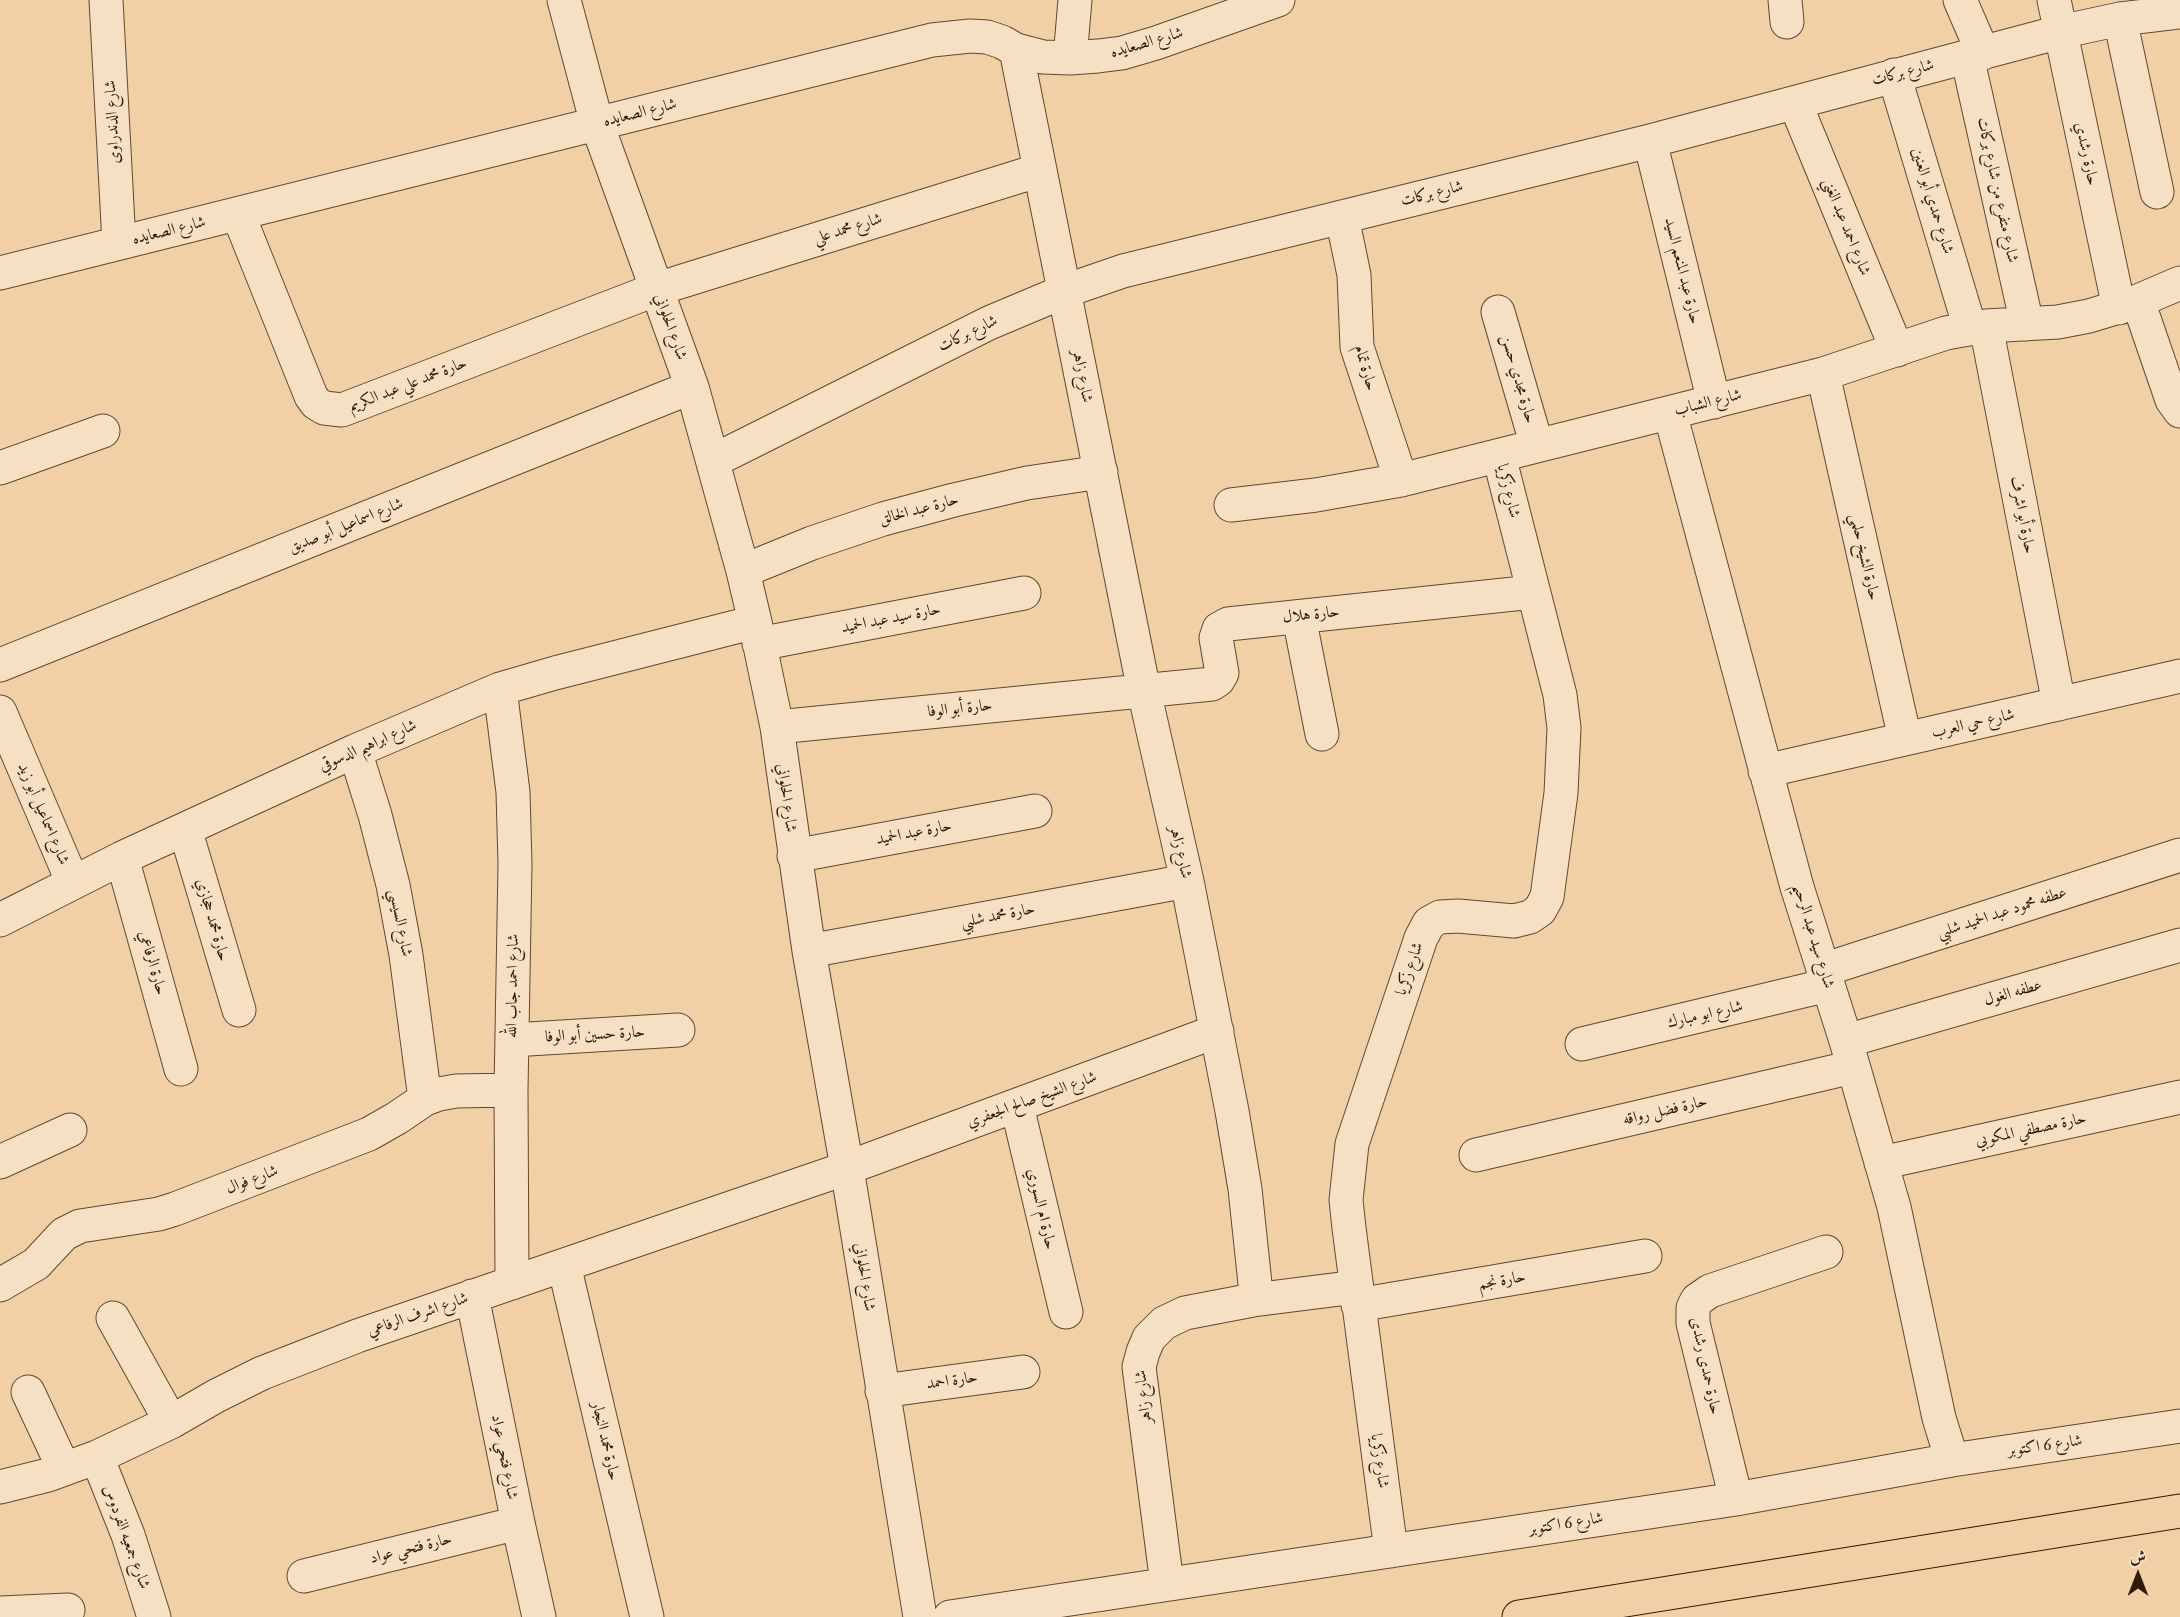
<!DOCTYPE html>
<html>
<head>
<meta charset="utf-8">
<style>
  body { margin:0 }
  #map { position:relative; width:2180px; height:1617px; overflow:hidden; background:#f0d0a4; font-family:"IM FELL Great Primer",Amiri,serif }
  canvas { display:block }
  .north { position:absolute; left:2108px; top:1545px; width:60px; height:60px; -webkit-text-stroke:4px #f5e0c4; paint-order:stroke; rotate:0deg; font-size:16px; font-weight:700; line-height:24px; text-align:center; color:#301a0b }
  .north::after { content:''; display:block; margin:auto; width:21px; height:27px; background:#301a0b; clip-path:polygon(50% 0,100% 100%,50% 72%,0 100%) }
</style>
</head>
<body>
<div id="map">
<canvas width="2180" height="1617"></canvas>
<div class="north">ش</div>
</div>
<script>
const context = document.querySelector('canvas').getContext('2d');
context.lineJoin = 'round';
function toPath(rows) {
  const path = new Path2D();
  for (const r of rows) {
    path.moveTo(r[0], r[1]);
    for (let i = 2; i < r.length; i += 2) path.lineTo(r[i], r[i + 1]);
  }
  return path;
}
function trace(path, color, width, dash) {
  context.strokeStyle = color;
  context.lineWidth = width;
  context.lineCap = dash ? 'butt' : 'round';
  context.setLineDash(dash || []);
  context.stroke(path);
}
function drawText(font, color, halo, rows, align = 'center') {
  context.font = font + ' "IM FELL Great Primer",Amiri,serif';
  context.lineWidth = 4.5;
  context.setLineDash([]);
  context.textBaseline = 'middle';
  context.strokeStyle = halo;
  context.fillStyle = color;
  for (const [text, x, y, turn = 0] of rows) {
    context.save();
    context.translate(x, y);
    context.rotate((+turn || 0) * Math.PI / 180);
    context.textAlign = isNaN(turn) ? turn : align;
    if (halo) context.strokeText(text, 0, 0);
    context.fillText(text, 0, 0);
    context.restore();
  }
}
const street = toPath([
  [106,0,119,243],
  [564,0,597,124,692,387,743,571,755,622,777,727,809,951,847,1168,920,1617],
  [1785,0,1787,22],
  [1960,0,1983,53],
  [2054,0,2119,308],
  [2120,19,2157,192],
  [1016,50,1144,691,1187,881,1232,1111,1245,1189,1256,1293,1253,1300,1185,1313,1164,1323,1149,1338,1143,1352,1139,1367,1167,1584],
  [1967,56,2027,324],
  [1070,58,1075,0],
  [1894,75,1970,328],
  [1795,103,1897,350],
  [1650,141,1714,402],
  [238,214,311,396,316,403,324,408,342,410,657,289,1040,170],
  [1342,217,1354,275,1357,347,1401,480],
  [0,273,932,40,970,36,987,37,1002,42,1016,50,1043,57,1070,58,1098,56,1122,53,1156,43,1278,0],
  [2138,301,2172,400,2180,411],
  [1498,312,1537,446],
  [1986,326,2059,704],
  [1823,374,1905,739],
  [1670,413,1797,887,1846,1041,1894,1207,1939,1418,1952,1460],
  [713,461,989,323,1065,291,1123,271,1650,141,2060,32,2120,19,2180,12],
  [0,468,103,431],
  [1231,505,1316,495,1401,480,1823,374,1946,333,1986,326,2058,322,2089,316,2138,301,2180,283],
  [743,571,812,543,883,519,954,500,1027,483,1101,472],
  [1299,617,1322,734],
  [759,644,1024,593],
  [0,665,692,387],
  [500,689,513,792,515,864,511,1090,512,1283],
  [0,712,73,883],
  [777,727,1212,684,1218,680,1222,673,1216,638,1219,629,1228,624,1533,592],
  [355,751,375,815,393,885,406,955,425,1099],
  [1765,771,2180,676],
  [185,829,239,1010],
  [794,856,1035,811],
  [122,858,181,1069],
  [0,920,122,858,355,751,500,689,555,673,755,622],
  [809,951,1187,881],
  [1823,970,2180,855],
  [512,1040,678,1030],
  [1846,1041,2180,945],
  [1582,1044,1828,985],
  [1017,1106,1066,1312],
  [1476,1155,1853,1067],
  [0,1162,70,1130],
  [1881,1163,2180,1097],
  [564,1265,647,1617],
  [0,1285,36,1264,64,1234,80,1226,159,1214,175,1209,369,1134,397,1118,425,1099,439,1094,456,1091,511,1090],
  [472,1296,518,1523,539,1617],
  [1253,1300,1356,1287],
  [1358,1305,1645,1256],
  [113,1318,171,1422],
  [882,1391,1023,1372],
  [28,1392,64,1469],
  [97,1457,128,1535,154,1617],
  [0,1487,48,1475,97,1457,171,1422,216,1396,262,1373,357,1336,847,1168,1217,1031],
  [1736,1499,1693,1323,1693,1308,1697,1300,1710,1291,1826,1252],
  [1391,1551,1349,1228,1346,1200,1352,1144,1421,938,1429,923,1440,917,1458,916,1514,921,1530,917,1540,910,1547,897,1561,793,1564,728,1560,695,1499,456],
  [304,1576,518,1523],
  [0,1613,68,1610],
  [950,1617,1736,1499,1952,1460,2180,1426]
]);
const highway = toPath([
  [1519,1617,2180,1511]
]);
const streetNames = [
  ["شارع الصعايده",1147,43,-16],
  ["شارع بركات",1903,73,-15],
  ["شارع الصعايده",640,113,-14],
  ["شارع الدندراوى",113,122,-93],
  ["حارة رشدي",2086,154,78],
  ["شارع متفرع من شارع بركات",1997,190,78],
  ["شارع بركات",1432,194,-14],
  ["شارع حمدي أبو العنين",1932,201,73],
  ["شارع احمد عبد الغني",1846,227,68],
  ["شارع محمد علي",848,229,-17],
  ["شارع الصعايده",169,231,-14],
  ["حارة عبد المنعم السيد",1682,271,76],
  ["شارع الحلواني",670,327,70],
  ["شارع بركات",968,334,-26],
  ["حارة تمام",1365,368,74],
  ["شارع زاهر",1082,376,79],
  ["حارة مجدي حسن",1518,379,74],
  ["حارة محمد علي عبد الكريم",408,385,-21],
  ["شارع الشباب",1708,403,-14],
  ["شارع زكريا",1508,491,76],
  ["حارة عبد الخالق",919,510,-15],
  ["حارة أبو اشرف",2022,515,79],
  ["شارع اسماعيل أبو صديق",346,526,-22],
  ["حارة الشيخ حلمي",1864,557,77],
  ["حارة هلال",1311,615,-6],
  ["حارة سيد عبد الحميد",891,619,-11],
  ["حارة أبو الوفا",960,709,-6],
  ["شارع حي العرب",1973,724,-13],
  ["شارع ابراهيم الدسوقي",368,746,-24],
  ["شارع الحلواني",786,798,82],
  ["شارع اسماعيل أبو زيد",43,814,67],
  ["حارة عبد الحميد",914,833,-11],
  ["شارع زاهر",1180,852,77],
  ["عطفه محمود عبد الحميد شلبي",2002,913,-18],
  ["حارة محمد شلبي",998,916,-11],
  ["حارة محمد حجازي",212,920,74],
  ["شارع السيسي",400,923,79],
  ["شارع سيد عبد الرحيم",1813,936,73],
  ["حارة الرفاعي",152,963,74],
  ["شارع زكريا",1410,969,-71],
  ["شارع احمد جاب الله",513,986,-89],
  ["عطفه الغول",2013,993,-16],
  ["شارع ابو مبارك",1705,1015,-13],
  ["حارة حسين أبو الوفا",595,1035,-3],
  ["شارع الشيخ صالح الجعفري",1032,1100,-20],
  ["حارة فضل رواقه",1665,1111,-13],
  ["حارة مصطفي المكوبي",2031,1130,-12],
  ["شارع فوال",252,1180,-21],
  ["حارة ام السوري",1041,1209,77],
  ["شارع الحلواني",864,1277,81],
  ["حارة نجم",1502,1281,-10],
  ["شارع اشرف الرفاعي",418,1315,-19],
  ["حارة حمدى رشدى",1705,1366,78],
  ["حارة احمد",952,1381,-8],
  ["شارع زاهر",1144,1397,-96],
  ["حارة محمد النجار",605,1441,77],
  ["شارع 6 اكتوبر",2045,1446,-8],
  ["شارع فتحي عواد",504,1457,79],
  ["شارع زكريا",1379,1461,82],
  ["شارع 6 اكتوبر",1566,1524,-9],
  ["شارع جمعيه الفردوس",126,1537,70],
  ["حارة فتحي عواد",411,1549,-14]
];
trace(street, '#604831', 35);
trace(highway, '#301a0b', 35);
trace(street, '#f5e0c4', 33);
trace(highway, '#f0d0a4', 33);
drawText('16px', '#301a0b', '#f5e0c4', streetNames);
</script>
</body>
</html>
